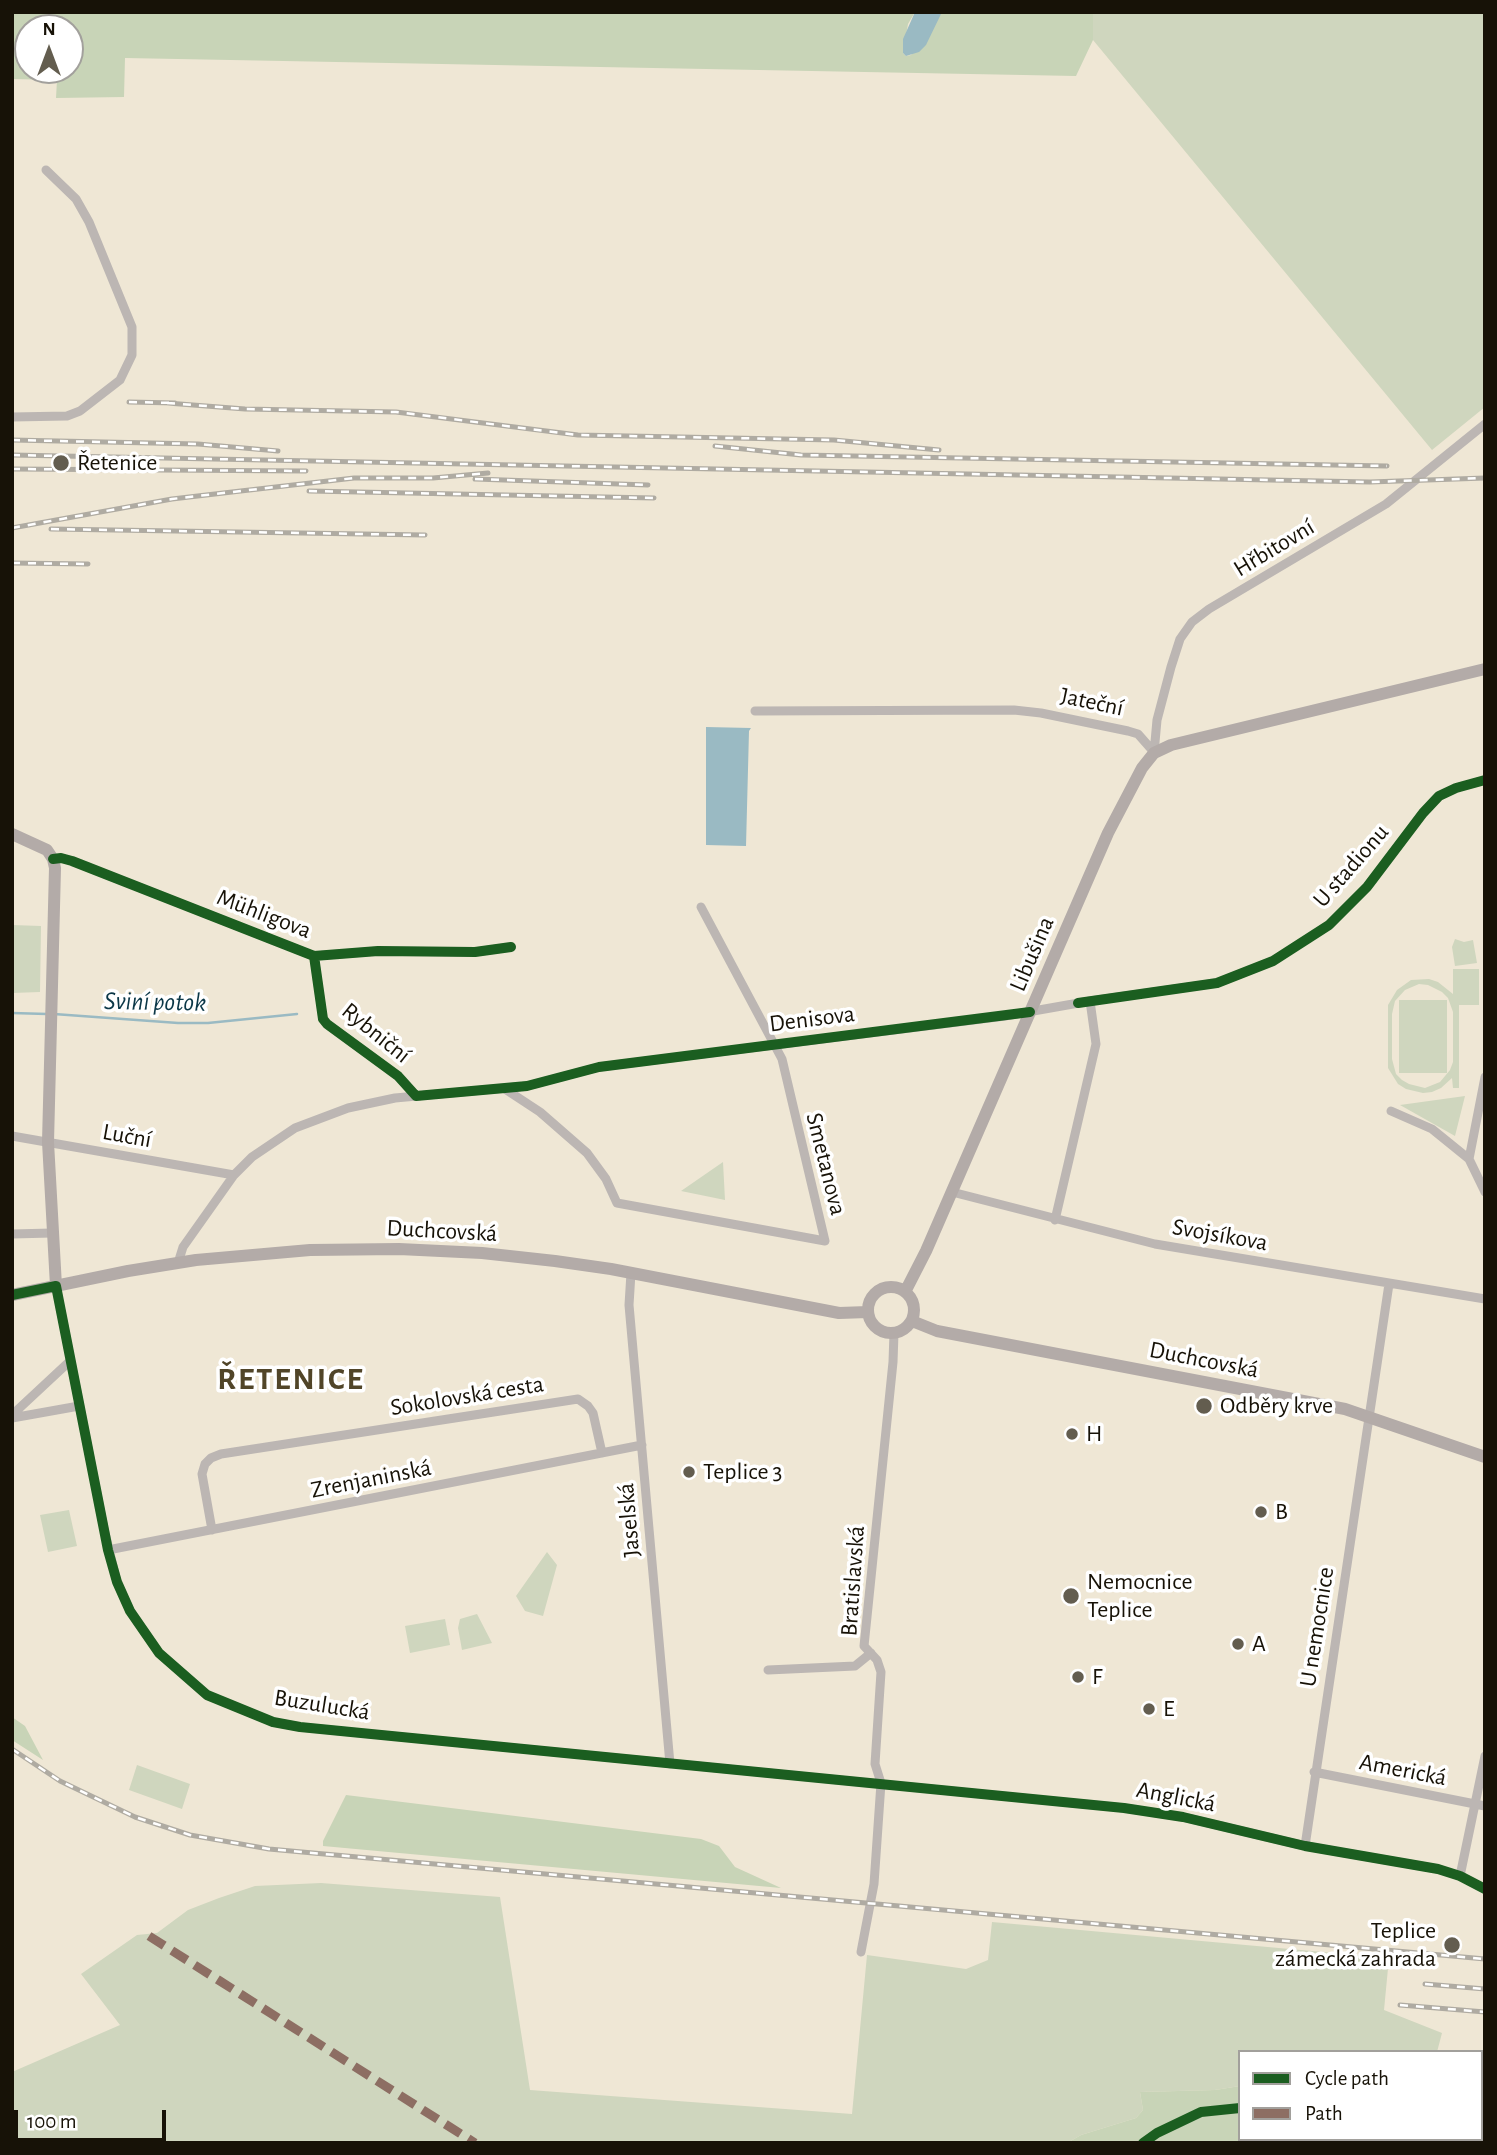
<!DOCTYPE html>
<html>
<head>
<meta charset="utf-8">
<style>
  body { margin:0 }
  #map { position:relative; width:1497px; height:2155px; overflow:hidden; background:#efe7d5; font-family:"Alegreya Sans",sans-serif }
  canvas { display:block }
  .frame { position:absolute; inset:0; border:14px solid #171207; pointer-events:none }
  .legend { position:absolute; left:1238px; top:2050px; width:245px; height:91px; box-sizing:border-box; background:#fff; border:2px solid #a2a09c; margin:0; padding:9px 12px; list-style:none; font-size:21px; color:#171207 }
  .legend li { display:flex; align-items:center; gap:14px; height:35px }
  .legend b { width:35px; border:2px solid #a2a09c }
  .north { position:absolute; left:14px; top:14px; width:70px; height:70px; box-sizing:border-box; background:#fff; border:2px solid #a2a09c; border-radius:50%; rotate:0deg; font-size:19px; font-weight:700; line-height:28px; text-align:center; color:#171207 }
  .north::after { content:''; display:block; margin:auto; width:24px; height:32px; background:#635d4f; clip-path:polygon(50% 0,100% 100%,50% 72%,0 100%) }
  .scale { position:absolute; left:14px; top:2110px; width:152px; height:32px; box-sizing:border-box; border:4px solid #171207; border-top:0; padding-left:9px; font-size:21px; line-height:24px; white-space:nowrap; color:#171207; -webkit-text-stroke:5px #fff; paint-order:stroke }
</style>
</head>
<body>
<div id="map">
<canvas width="1497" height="2155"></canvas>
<div class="frame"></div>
<ul class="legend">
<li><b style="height:9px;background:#1b5e20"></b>Cycle path</li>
<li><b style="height:9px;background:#8d6e63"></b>Path</li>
</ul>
<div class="north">N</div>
<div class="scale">100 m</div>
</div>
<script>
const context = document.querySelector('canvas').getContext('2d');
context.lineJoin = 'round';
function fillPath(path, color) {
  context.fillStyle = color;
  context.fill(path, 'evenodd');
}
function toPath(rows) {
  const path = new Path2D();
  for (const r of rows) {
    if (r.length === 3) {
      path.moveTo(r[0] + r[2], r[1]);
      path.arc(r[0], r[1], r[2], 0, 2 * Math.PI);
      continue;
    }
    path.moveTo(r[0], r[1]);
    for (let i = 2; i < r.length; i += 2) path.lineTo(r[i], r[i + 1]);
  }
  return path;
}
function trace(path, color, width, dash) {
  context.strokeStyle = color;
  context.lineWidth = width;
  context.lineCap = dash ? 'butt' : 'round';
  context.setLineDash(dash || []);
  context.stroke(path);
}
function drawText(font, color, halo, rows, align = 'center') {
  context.font = font + ' "Alegreya Sans",sans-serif';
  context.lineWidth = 7;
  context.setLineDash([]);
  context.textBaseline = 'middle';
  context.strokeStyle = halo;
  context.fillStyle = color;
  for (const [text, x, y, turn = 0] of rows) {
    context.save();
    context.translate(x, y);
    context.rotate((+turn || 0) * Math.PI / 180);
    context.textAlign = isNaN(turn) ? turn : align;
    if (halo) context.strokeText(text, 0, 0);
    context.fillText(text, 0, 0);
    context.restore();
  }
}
const green = toPath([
  [1093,12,1484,12,1485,407,1432,450,1093,40],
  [12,925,41,926,40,992,12,993],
  [1455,939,1464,942,1473,940,1477,963,1455,966,1452,947],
  [1453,969,1479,969,1479,1005,1459,1005,1459,1088,1453,1088,1452,1078,1441,1088,1432,1092,1423,1093,1406,1089,1398,1084,1388,1068,1388,1005,1397,990,1411,980,1429,979,1438,982,1453,994],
  [1419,984,1428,985,1442,992,1448,998,1453,1012,1453,1062,1450,1070,1440,1082,1425,1088,1409,1084,1402,1080,1396,1074,1392,1059,1392,1014,1395,1001,1405,990],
  [1399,1000,1447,1000,1447,1073,1399,1073],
  [1465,1096,1455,1136,1400,1105],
  [723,1162,725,1200,681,1191],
  [69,1510,77,1546,48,1552,40,1515],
  [547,1552,557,1565,543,1616,525,1611,516,1596],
  [477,1614,492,1643,462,1650,458,1628,460,1619],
  [445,1619,450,1645,410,1653,405,1626],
  [137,1765,190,1784,182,1809,129,1790],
  [321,1883,500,1897,530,2090,852,2114,867,1955,966,1969,988,1960,992,1922,1389,1958,1384,2010,1442,2033,1437,2052,1240,2052,1240,2086,1215,2090,1140,2092,1143,2110,1136,2118,1081,2135,1067,2143,12,2143,12,2072,120,2025,81,1974,137,1935,157,1933,188,1910,219,1898,255,1886]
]);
const forest = toPath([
  [12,12,915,12,908,24,903,53,906,56,911,55,942,12,1093,12,1093,40,1076,76,125,58,124,97,56,98,57,80,12,79],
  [28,28,70,28,70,70,28,70],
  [12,1717,25,1726,43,1760,12,1740],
  [346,1795,701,1839,719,1846,735,1867,781,1888,323,1846,323,1841],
  [1240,2086,1240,2139,1481,2139,1481,2113,1485,2114,1481,2143,1067,2143,1081,2135,1136,2118,1143,2110,1140,2092,1215,2090]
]);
const water = toPath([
  [915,12,942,12,926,45,919,52,906,56,903,53,903,39],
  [706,727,751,728,749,731,746,846,706,845]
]);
const stream = toPath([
  [12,1013,47,1014],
  [54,1014,178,1023,208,1023,297,1014]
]);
const street = toPath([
  [12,417,67,416,80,411,120,380,132,355,132,327,89,222,76,199,46,170],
  [755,711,1014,710,1041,713,1128,731,1138,734,1153,751],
  [1154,753,1157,720,1171,667,1180,639,1192,622,1209,609,1386,504,1485,424],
  [53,859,61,858,72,861,314,956,378,951,475,952,511,947],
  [314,956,323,1019,327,1024,398,1076,416,1096],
  [505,1089,540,1112,587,1153,606,1179,617,1203,825,1241,782,1059,701,907],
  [1391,1111,1432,1129,1469,1159,1485,1192],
  [12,1136,234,1175],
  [1469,1159,1485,1077],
  [952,1192,1155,1244,1485,1299],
  [1055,1220,1096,1044,1090,1001],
  [12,1234,52,1233],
  [178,1263,183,1247,234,1175,252,1157,295,1128,348,1108,395,1098,527,1086,599,1067,1005,1016,1090,1001,1217,983,1273,961,1329,925,1367,887,1423,813,1439,796,1456,788,1485,780],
  [631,1273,629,1305,670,1764],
  [56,1286,104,1529,117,1582,130,1611,159,1653,207,1695,273,1722,300,1727,1124,1808,1183,1817,1305,1846,1438,1869,1460,1876,1485,1889],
  [12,1415,70,1361],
  [12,1418,79,1406],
  [212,1530,202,1474,205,1464,211,1458,221,1454,578,1399,588,1406,593,1413,602,1453],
  [108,1550,642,1445],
  [768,1670,855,1666,871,1653],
  [1314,1772,1485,1806],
  [1305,1846,1389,1284],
  [1460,1876,1485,1756],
  [861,1952,874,1884,881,1783,875,1764,881,1672,877,1660,864,1646,893,1362,894,1333]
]);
const secondary = toPath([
  [12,834,47,850,53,859,55,868,48,1142,56,1286],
  [891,1310,23],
  [905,1292,926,1251,1108,833,1142,768,1154,753,1171,745,1485,669],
  [12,1295,128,1271,196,1260,310,1250,399,1249,482,1253,555,1261,611,1269,839,1313,868,1312],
  [912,1321,937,1331,1345,1409,1485,1457]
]);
const rail = toPath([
  [129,402,175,403],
  [167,403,245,409,396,412,578,435,834,440,939,450],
  [12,440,198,444,278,451],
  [715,446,801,455,1387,466],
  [12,455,1370,482,1485,478],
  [12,469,306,471],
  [475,479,648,485],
  [309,491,654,498],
  [12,528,172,499,232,492,354,478,433,478,488,473],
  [51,529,425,535],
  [12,563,88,564],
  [12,1749,60,1781,135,1817,190,1835,269,1849,1485,1959],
  [1425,1984,1485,1989],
  [1400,2005,1485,2012]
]);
const quiet = toPath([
  [149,1936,475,2143]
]);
const cycleway = toPath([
  [53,859,61,858,72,861,314,956,378,951,475,952,511,947],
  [314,956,323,1019,327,1024,398,1076,416,1096,527,1086,599,1067,1030,1012],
  [1078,1003,1217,983,1273,961,1329,925,1367,887,1423,813,1439,796,1456,788,1485,780],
  [12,1295,56,1286,108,1550,117,1582,130,1611,159,1653,207,1695,273,1722,300,1727,1124,1808,1183,1817,1305,1846,1438,1869,1460,1876,1485,1889],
  [1143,2143,1157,2133,1201,2112,1240,2108]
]);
const markers = [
  [61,463,9,"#635d4f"],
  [1204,1406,9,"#635d4f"],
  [1072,1434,7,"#635d4f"],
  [689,1472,7,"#635d4f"],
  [1261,1512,7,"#635d4f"],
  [1071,1596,9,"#635d4f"],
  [1238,1644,7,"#635d4f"],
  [1078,1677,7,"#635d4f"],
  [1149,1709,7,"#635d4f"],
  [1452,1945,9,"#635d4f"]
];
const poiNames = [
  ["Řetenice",77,463],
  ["Odběry krve",1220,1406],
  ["H",1086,1434],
  ["Teplice 3",703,1472],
  ["B",1275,1512],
  ["Nemocnice",1087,1582],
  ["Teplice",1087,1610],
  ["A",1252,1644],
  ["F",1092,1677],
  ["E",1163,1709],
  ["Teplice",1436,1931,"right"],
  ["zámecká zahrada",1436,1959,"right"]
];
const streetNames = [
  ["Hřbitovní",1274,548,-31],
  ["Jateční",1092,702,12],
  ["U stadionu",1351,866,-49],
  ["Mühligova",264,914,21],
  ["Libušina",1032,954,-67],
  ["Denisova",812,1019,-7],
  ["Rybniční",376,1033,39],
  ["Luční",127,1136,10],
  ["Smetanova",826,1164,76],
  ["Duchcovská",442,1231,3],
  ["Svojsíkova",1220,1235,10],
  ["Duchcovská",1204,1360,11],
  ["Sokolovská cesta",467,1396,-9],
  ["Zrenjaninská",371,1479,-11],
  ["Jaselská",629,1520,-95],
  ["Bratislavská",853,1581,-86],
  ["U nemocnice",1317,1627,-81],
  ["Buzulucká",322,1705,9],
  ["Americká",1403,1770,11],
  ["Anglická",1176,1797,11]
];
const waterNames = [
  ["Sviní potok",155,1002,1]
];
const districtNames = [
  ["ŘETENICE",291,1379]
];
fillPath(green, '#cfd6be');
fillPath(forest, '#c8d4b7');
fillPath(water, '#9abac3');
trace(stream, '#9abac3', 2.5);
trace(street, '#bcb6b3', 9);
trace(secondary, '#b3aba8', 12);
trace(rail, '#afaba2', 5);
trace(rail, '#fff', 2.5, [8]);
trace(quiet, '#8d6e63', 9, [18, 9]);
trace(cycleway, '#1b5e20', 10);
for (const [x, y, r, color] of markers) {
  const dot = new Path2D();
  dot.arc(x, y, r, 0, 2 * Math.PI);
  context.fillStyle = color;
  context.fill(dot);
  trace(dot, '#fff', 2.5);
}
drawText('24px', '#171207', '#fff', poiNames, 'left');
drawText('24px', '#171207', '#fff', streetNames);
drawText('italic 26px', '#0b3747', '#fff', waterNames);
context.letterSpacing = '2px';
drawText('bold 32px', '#514528', '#fff', districtNames);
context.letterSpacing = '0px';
</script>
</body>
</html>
